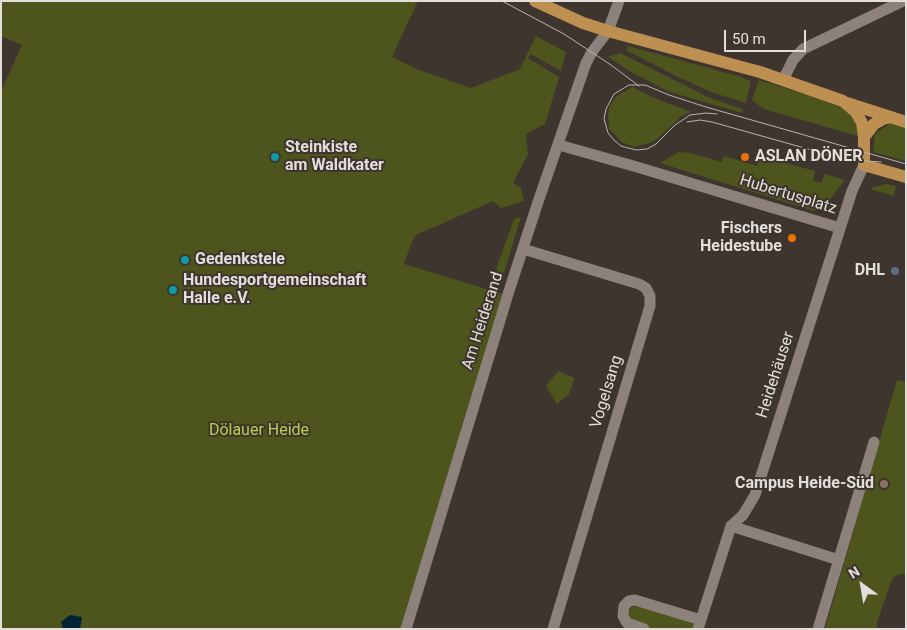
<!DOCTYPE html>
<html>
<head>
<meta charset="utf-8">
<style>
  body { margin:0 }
  #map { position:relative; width:907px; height:630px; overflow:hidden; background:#3d352e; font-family:Roboto,sans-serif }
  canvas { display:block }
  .frame { position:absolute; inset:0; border:2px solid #e4deda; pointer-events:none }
  .north { position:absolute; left:837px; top:560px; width:50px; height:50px; -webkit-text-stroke:4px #3d352e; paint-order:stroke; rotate:328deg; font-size:14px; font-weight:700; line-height:20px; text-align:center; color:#e4deda }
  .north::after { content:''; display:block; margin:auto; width:18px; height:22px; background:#e4deda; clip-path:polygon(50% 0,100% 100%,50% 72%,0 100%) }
  .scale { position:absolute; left:724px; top:30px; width:82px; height:22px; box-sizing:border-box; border:2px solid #e4deda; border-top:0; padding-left:6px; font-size:15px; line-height:18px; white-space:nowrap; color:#e4deda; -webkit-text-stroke:4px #3d352e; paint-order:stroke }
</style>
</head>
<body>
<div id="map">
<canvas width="907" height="630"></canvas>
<div class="frame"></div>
<div class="north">N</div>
<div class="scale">50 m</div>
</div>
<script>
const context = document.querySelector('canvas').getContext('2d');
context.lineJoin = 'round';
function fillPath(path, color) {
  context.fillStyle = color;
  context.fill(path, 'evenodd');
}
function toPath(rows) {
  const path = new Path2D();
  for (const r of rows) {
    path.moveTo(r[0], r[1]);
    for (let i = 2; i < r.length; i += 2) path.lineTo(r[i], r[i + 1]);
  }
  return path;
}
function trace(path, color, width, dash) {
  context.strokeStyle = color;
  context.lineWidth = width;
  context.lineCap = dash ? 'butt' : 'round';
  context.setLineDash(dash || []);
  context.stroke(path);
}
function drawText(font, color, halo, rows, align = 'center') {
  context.font = font + ' Roboto,sans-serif';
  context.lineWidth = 4;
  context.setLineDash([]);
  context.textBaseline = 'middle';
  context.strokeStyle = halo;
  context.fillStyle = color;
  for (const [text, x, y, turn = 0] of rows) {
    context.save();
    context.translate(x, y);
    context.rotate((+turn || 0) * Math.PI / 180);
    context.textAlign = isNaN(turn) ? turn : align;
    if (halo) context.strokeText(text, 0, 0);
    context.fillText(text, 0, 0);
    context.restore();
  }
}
const green = toPath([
  [1,1,418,1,392,57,419,70,471,88,520,69,536,36,566,52,561,71,531,54,528,58,559,77,545,124,526,134,528,154,513,183,521,188,524,201,501,208,493,201,416,235,411,244,404,264,506,295,405,629,1,629,1,91,22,45,1,36],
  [628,46,738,76,751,81,746,103,714,93,678,77,628,51,626,50],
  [620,53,710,98,743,109,742,113,670,92,631,72,608,57],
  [759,80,820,99,848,110,852,114,859,135,854,135,764,109,752,100],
  [632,87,657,99,692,112,683,115,656,140,649,143,634,147,622,142,609,129,608,113,610,105,616,97],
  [893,121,906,125,906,161,873,152,875,134],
  [679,152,691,153,722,162,724,156,757,166,761,156,815,171,813,180,821,183,825,174,845,180,828,202,821,208,814,211,660,163],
  [887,184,896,186,894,196,870,189,873,187],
  [521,217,503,276,496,269,514,219],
  [558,371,575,378,569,394,557,404,546,386],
  [897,380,906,382,906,576,904,574,897,575,892,579,877,622,877,629,825,629],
  [639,606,689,621,694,625,695,629,654,629,632,621,628,612,632,607]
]);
const water = toPath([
  [70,615,82,617,80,629,63,629,61,622]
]);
const minor = toPath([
  [783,80,793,60,803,49,903,1],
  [559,145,637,167,840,228],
  [523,249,639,284,646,288,650,296,650,306,553,629],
  [731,526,839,560],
  [406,629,509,291,538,202,586,63,592,52,608,31,619,1],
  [644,629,627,623,623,616,624,606,629,601,635,600,701,620],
  [698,629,731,526,743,515,755,495,852,191,864,165],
  [818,629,874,442]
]);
const major = toPath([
  [535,1,583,23,608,31,760,72,843,101,856,112,862,123,864,137,864,165,906,177],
  [847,103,906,122],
  [864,137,874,124,883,119,891,117]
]);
const tram = toPath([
  [502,1,564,34,611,65,639,86],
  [717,114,706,113,690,115,675,125,656,144,647,149,636,150,621,146,614,140,608,133,604,119,606,109,614,94,629,85,645,85,669,95,706,107,906,164],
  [687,122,700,120,712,122,847,160,881,162]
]);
const markers = [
  [275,157,5,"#0f9aa8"],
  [745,157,5,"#e8710a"],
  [792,238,5,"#e8710a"],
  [185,260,5,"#0f9aa8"],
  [895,271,5,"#5c6f8a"],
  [173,290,5,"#0f9aa8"],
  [884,484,5,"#8d6e63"]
];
const poiNames = [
  ["Steinkiste",285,148],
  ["am Waldkater",285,166],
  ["ASLAN DÖNER",755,157],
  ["Fischers",782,229,"right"],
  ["Heidestube",782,247,"right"],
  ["Gedenkstele",195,260],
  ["DHL",885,271,"right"],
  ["Hundesportgemeinschaft",183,281],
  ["Halle e.V.",183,299],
  ["Campus Heide-Süd",874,484,"right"]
];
const streetNames = [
  ["Hubertusplatz",788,195,17],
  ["Am Heiderand",483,321,-72],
  ["Heidehäuser",776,375,-72],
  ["Vogelsang",607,392,-73]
];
const parkNames = [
  ["Dölauer Heide",259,431]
];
fillPath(green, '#4d551d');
fillPath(water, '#022335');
trace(minor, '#8c827b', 11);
trace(major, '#bd9052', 12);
trace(tram, '#bab3af', 1);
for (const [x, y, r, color] of markers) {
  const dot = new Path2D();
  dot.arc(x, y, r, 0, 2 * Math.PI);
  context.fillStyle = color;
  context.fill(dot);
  trace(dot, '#3d352e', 2);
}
drawText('bold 16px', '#e4deda', '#3d352e', poiNames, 'left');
drawText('16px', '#e4deda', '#3d352e', streetNames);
drawText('16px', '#bbcf4a', '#3d352e', parkNames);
</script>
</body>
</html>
